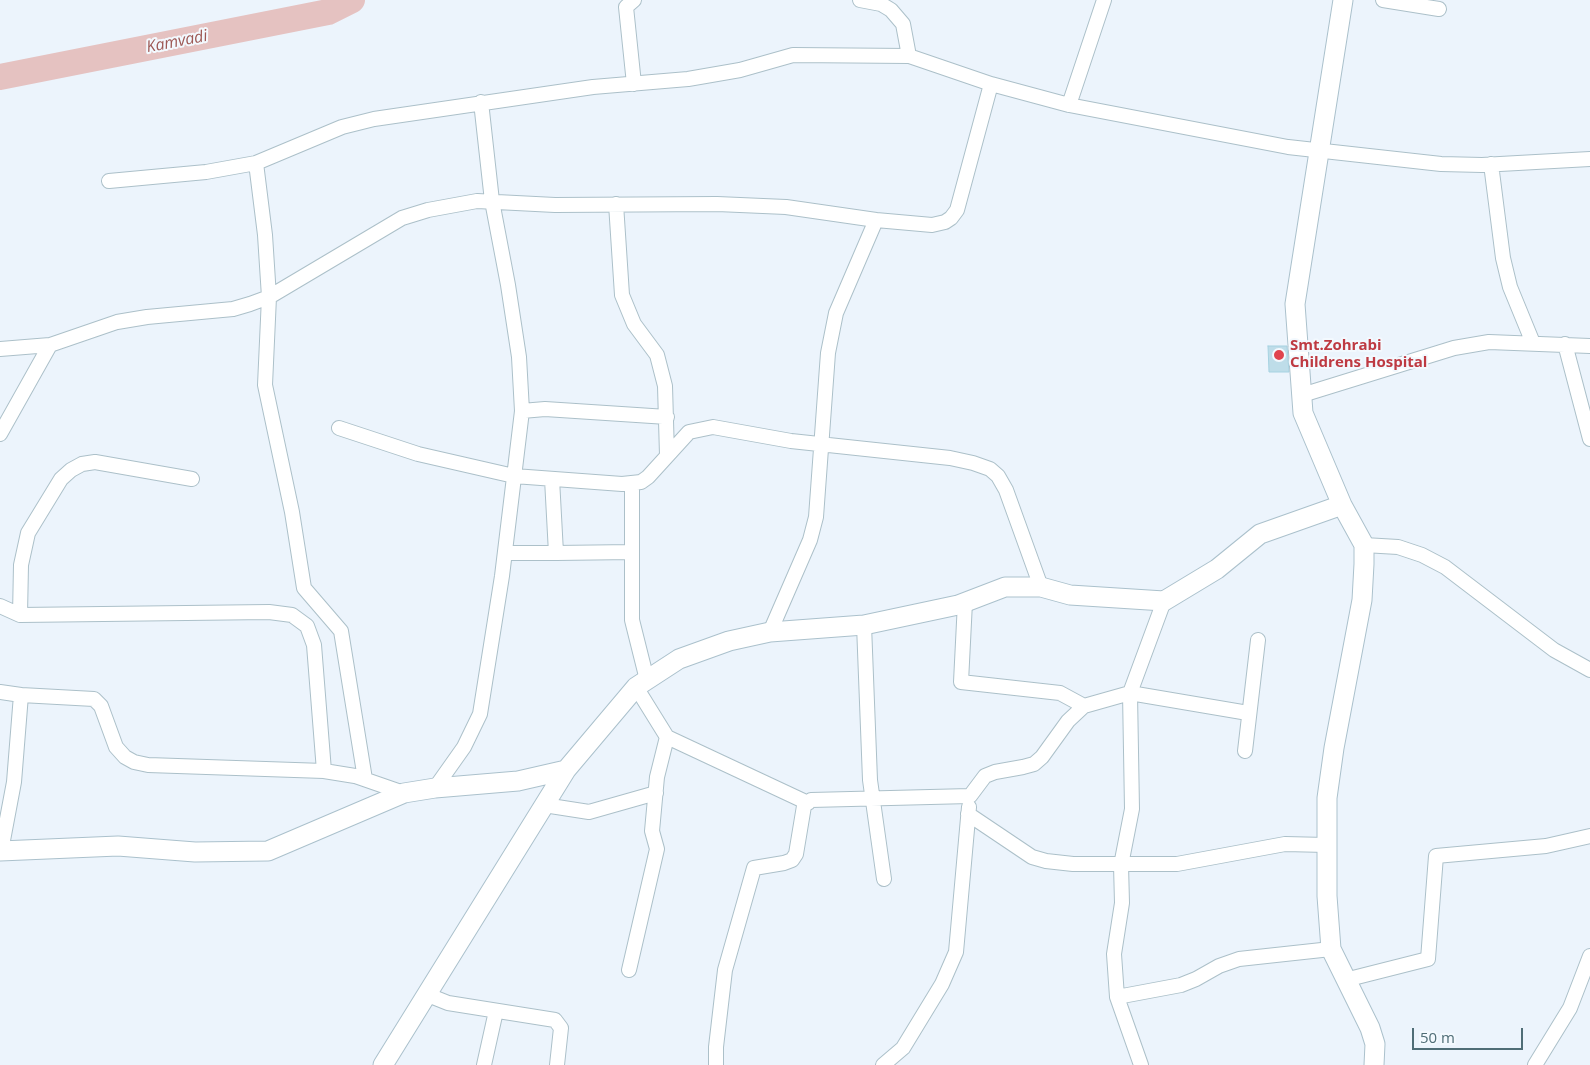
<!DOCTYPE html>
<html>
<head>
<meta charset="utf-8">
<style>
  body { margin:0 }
  #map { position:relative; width:1590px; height:1065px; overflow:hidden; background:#ecf4fc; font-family:"Open Sans",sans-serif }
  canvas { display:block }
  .scale { position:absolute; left:1412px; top:1028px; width:111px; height:22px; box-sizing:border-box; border:2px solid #4f6d76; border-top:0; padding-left:6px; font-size:15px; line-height:18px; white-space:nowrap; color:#4f6d76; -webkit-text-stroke:4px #f3f9fe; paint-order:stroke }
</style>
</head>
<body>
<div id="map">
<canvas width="1590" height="1065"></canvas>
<div class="scale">50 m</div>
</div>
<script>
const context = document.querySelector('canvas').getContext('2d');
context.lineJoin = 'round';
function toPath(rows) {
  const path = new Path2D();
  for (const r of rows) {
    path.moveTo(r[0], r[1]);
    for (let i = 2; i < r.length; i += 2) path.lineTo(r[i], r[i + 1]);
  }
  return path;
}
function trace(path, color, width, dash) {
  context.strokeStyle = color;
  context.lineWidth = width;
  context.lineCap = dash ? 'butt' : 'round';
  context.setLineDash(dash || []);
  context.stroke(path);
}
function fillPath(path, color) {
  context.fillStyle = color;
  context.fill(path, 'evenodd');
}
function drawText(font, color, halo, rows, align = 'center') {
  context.font = font + ' "Open Sans",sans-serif';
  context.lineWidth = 4;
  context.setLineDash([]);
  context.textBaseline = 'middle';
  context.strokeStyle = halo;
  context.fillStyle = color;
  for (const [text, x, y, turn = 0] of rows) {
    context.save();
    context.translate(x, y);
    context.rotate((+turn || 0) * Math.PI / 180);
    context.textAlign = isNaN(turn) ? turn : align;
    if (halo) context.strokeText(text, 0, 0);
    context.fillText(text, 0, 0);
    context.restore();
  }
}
const river = toPath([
  [0,77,328,12,352,0]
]);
const building = toPath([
  [1268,346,1287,346,1289,372,1269,372,1268,346]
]);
const street = toPath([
  [634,0,626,7,634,84],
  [860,0,881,4,891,10,903,24,909,56,991,84,1069,105,1288,147,1441,164,1482,165,1590,159],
  [1383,0,1439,9],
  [1069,105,1104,0],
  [256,163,265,235,269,297,265,385,292,512,304,588,341,631,365,779],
  [1491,164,1503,258,1510,287,1533,343],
  [109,181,206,172,256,163,342,127,374,119,593,87,688,79,740,70,793,55,909,56],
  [616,204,622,295,634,324,657,355,665,386,667,455],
  [876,220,932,225,945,222,951,218,957,210,991,84],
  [1565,344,1590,439],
  [0,349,50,345,117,322,147,317,233,309,250,304,269,297,402,218,428,210,477,201,555,205,717,204,786,207,876,220,836,313,828,353,816,517,810,540,770,632],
  [1302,395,1454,348,1489,342,1590,346],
  [522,411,545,409,667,417],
  [339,428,418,454,514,476,622,484,641,482,648,477,689,432,713,427,791,441,950,458,973,463,990,469,998,476,1006,490,1041,587],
  [0,434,50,345],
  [552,479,556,553,632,552],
  [632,483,632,620,647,680],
  [1364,545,1398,547,1422,555,1445,567,1554,650,1590,670],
  [505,553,556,553],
  [965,602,961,682,1060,693,1084,706],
  [0,606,20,615,269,612,292,615,307,626,314,645,324,771],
  [20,615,21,565,28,533,61,479,71,470,82,464,95,462,192,479],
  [864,625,870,780,884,879],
  [636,687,667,737,808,803],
  [0,692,21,695,14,782,1,851],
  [21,695,94,699,101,706,116,747,125,757,134,762,148,765,324,771,355,776,404,793],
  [1245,751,1258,640],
  [435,788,464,747,480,714,502,576,522,411,519,357,508,285,492,201,481,102],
  [544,805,589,812,656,793],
  [968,814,1032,857,1046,861,1073,864,1177,864,1285,844,1326,845],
  [629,970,657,849,652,831,657,777,667,737],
  [1345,980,1428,959,1436,856,1546,846,1590,836],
  [428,995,448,1003,555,1020,561,1028,557,1065],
  [1117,997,1181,985,1196,979,1219,966,1239,959,1331,949],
  [484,1065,496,1011],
  [716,1065,716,1047,725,970,754,868,784,863,792,860,796,854,804,806,811,800,970,796,985,776,995,772,1023,767,1034,764,1042,757,1068,721,1084,706,1130,693,1248,713],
  [883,1065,903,1048,942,984,956,952,969,807],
  [1141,1065,1117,997,1114,954,1122,903,1121,865,1132,809,1130,693,1164,601],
  [1535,1065,1570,1008,1590,956]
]);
const secondary = toPath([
  [1342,505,1364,545,1364,564,1362,600,1334,748,1327,798,1327,896,1331,949,1370,1028,1375,1044,1374,1065],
  [0,851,118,846,195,852,268,851,404,793,435,788,518,781,566,770],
  [383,1065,566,770,636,687,679,659,729,641,770,632,864,625,958,605,1005,587,1041,587,1070,595,1164,601,1217,569,1260,534,1342,505,1303,413,1295,304,1343,0]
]);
const markers = [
  [1279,355,6,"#e0444e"]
];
const healthNames = [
  ["Smt.Zohrabi",1290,346],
  ["Childrens Hospital",1290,363]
];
const waterNames = [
  ["Kamvadi",177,42,-11]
];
trace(river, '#e5c2c1', 26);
fillPath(building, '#bedde9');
trace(building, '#a6d2e1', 1);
trace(street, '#acc0c9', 16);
trace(secondary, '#abc1cc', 21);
trace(street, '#fff', 14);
trace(secondary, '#fff', 19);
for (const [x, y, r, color] of markers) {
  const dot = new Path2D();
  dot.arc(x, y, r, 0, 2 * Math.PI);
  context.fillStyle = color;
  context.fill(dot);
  trace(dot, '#f3f9fe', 2);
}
drawText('bold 15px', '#be3a42', '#f3f9fe', healthNames, 'left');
drawText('italic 16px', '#9d5854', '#f3f9fe', waterNames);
</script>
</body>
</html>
